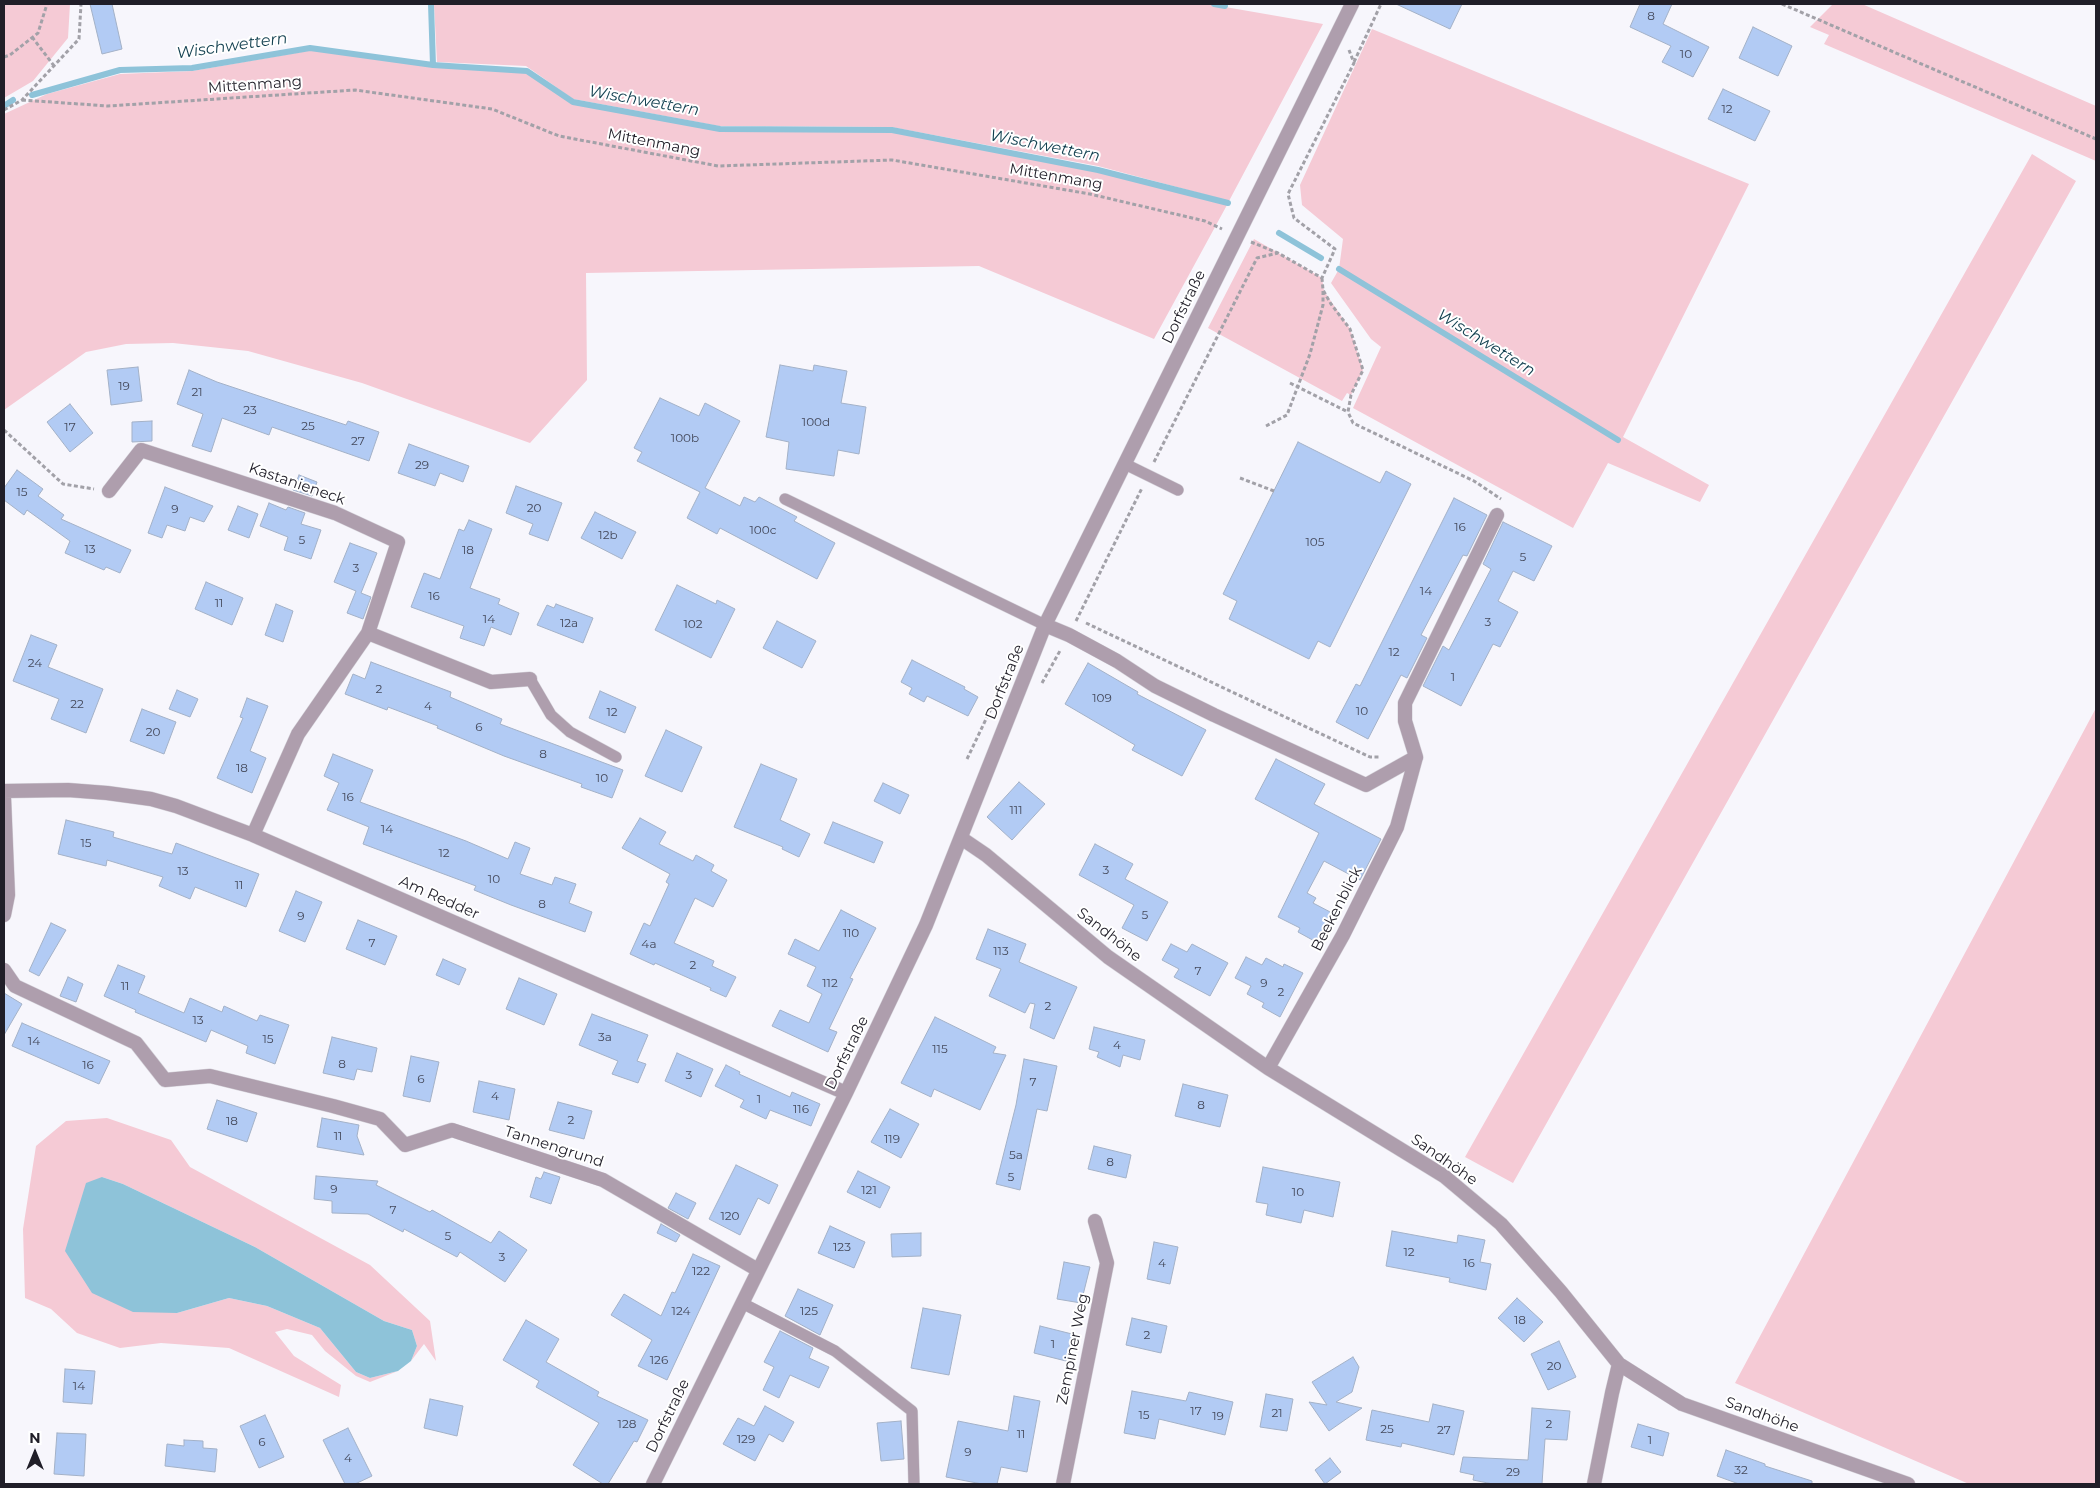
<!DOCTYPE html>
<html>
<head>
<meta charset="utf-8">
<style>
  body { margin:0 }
  #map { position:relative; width:2100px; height:1488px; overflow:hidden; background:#f7f6fc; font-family:Montserrat,sans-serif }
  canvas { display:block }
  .frame { position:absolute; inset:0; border:5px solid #201e28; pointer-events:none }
  .north { position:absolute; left:10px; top:1428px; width:50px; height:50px; -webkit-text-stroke:4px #fff; paint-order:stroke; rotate:0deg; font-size:14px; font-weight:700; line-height:20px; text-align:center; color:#201e28 }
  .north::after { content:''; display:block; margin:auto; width:18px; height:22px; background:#201e28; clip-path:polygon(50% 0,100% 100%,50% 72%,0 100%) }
</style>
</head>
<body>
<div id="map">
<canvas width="2100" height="1488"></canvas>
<div class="frame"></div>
<div class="north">N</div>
</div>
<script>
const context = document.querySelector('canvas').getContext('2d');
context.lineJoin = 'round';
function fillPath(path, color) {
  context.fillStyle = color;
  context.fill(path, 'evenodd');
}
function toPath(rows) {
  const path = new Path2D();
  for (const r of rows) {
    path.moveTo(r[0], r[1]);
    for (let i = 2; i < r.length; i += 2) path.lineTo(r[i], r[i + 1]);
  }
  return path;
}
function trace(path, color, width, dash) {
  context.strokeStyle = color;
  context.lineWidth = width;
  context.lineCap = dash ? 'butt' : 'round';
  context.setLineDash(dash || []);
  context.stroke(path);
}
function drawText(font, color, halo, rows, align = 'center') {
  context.font = font + ' Montserrat,sans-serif';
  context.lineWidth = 4;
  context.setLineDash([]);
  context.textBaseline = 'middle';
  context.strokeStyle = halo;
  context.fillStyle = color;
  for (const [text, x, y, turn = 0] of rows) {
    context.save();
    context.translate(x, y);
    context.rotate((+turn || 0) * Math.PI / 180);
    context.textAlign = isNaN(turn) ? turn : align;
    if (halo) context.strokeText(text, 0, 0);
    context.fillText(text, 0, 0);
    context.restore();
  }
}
const green = toPath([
  [4,4,70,4,68,38,33,81,4,98],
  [434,4,1208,4,1323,24,1229,201,1098,166,891,127,719,126,573,99,526,66,437,62],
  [1833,4,1862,4,2096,106,2096,161,1824,44,1829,35,1810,27],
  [1372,29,1749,184,1623,437,1709,485,1700,502,1608,463,1573,528,1353,408,1381,347,1371,339,1331,283,1339,269,1343,239,1302,205,1300,185],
  [313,50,433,67,525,72,571,103,719,131,891,132,1096,171,1227,205,1154,339,979,266,586,273,587,380,530,443,362,383,248,351,173,343,126,344,86,352,4,410,4,114,47,94,120,74,192,71],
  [2032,154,2076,181,1513,1183,1465,1157],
  [1254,239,1322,278,1324,291,1350,329,1363,370,1351,395,1347,393,1342,401,1208,328],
  [2096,708,2096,1484,1969,1484,1735,1383],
  [107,1118,171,1140,190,1167,370,1265,430,1321,436,1361,424,1344,411,1361,417,1346,412,1330,384,1321,255,1247,123,1184,102,1177,177,1313,229,1298,267,1306,320,1328,356,1372,370,1378,398,1371,370,1382,356,1376,325,1351,312,1335,287,1329,275,1332,294,1356,341,1385,339,1397,229,1348,161,1343,120,1348,77,1333,51,1309,25,1298,23,1229,36,1146,66,1121]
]);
const water = toPath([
  [102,1177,123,1184,255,1247,384,1321,412,1330,417,1346,411,1361,398,1371,370,1378,356,1372,320,1328,267,1306,229,1298,177,1313,133,1312,92,1293,65,1251,86,1183]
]);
const stream = toPath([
  [431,4,433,65],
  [1214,4,1225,6],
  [32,95,120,70,192,68,310,48,433,65,527,71,573,102,720,129,892,130,1098,170,1228,203],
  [4,106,13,100],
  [1279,233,1321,258],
  [1339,269,1618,440]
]);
const building = toPath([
  [90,4,112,4,122,49,102,54,90,4],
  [1396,4,1462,4,1450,29,1396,4],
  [1640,4,1672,4,1663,24,1709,47,1693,77,1662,62,1671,46,1630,27,1640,4],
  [1753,27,1792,46,1778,76,1739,58,1753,27],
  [1723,89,1770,111,1755,141,1708,119,1723,89],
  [780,365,813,371,814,365,847,371,841,403,866,407,859,454,838,450,834,476,786,469,789,442,766,437,780,365],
  [138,367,142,401,111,405,107,370,138,367],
  [189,370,217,382,346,425,348,421,379,432,369,461,272,427,269,435,222,418,211,452,192,446,203,414,177,404,189,370],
  [660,398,699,416,705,403,740,421,705,488,740,506,744,497,755,502,759,497,797,517,794,521,835,543,817,579,720,528,717,534,687,518,700,492,637,461,642,452,634,448,660,398],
  [70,404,93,433,70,452,47,422,70,404],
  [152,421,152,441,132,442,132,422,152,421],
  [1298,442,1380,483,1386,471,1411,484,1330,647,1318,641,1309,659,1229,619,1237,601,1223,594,1298,442],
  [409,444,469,466,463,482,440,473,435,486,398,473,409,444],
  [17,470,43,489,38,496,64,515,61,519,131,550,120,573,106,567,104,570,65,553,70,541,27,510,24,515,4,500,4,488,17,470],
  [299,475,317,482,312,496,293,490,299,475],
  [516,486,562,503,548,541,529,534,533,524,506,513,516,486],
  [165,487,213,506,204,522,190,517,185,531,167,525,162,538,148,533,165,487],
  [1454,498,1487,515,1467,556,1463,555,1421,635,1427,638,1407,678,1401,675,1368,739,1336,722,1356,684,1360,686,1454,498],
  [269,503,286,510,288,507,305,513,301,524,321,530,311,559,284,550,288,537,260,526,269,503],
  [238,506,258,514,249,538,228,530,238,506],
  [595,512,636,532,622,559,581,538,595,512],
  [469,520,492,529,470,588,500,599,498,604,519,613,511,635,491,627,484,646,460,638,464,626,411,607,424,573,440,579,459,529,464,531,469,520],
  [1503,522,1552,546,1534,581,1513,571,1498,601,1518,612,1500,647,1493,644,1461,706,1423,686,1443,646,1449,650,1491,569,1483,564,1503,522],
  [350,543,377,553,361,593,371,597,363,619,347,613,356,591,334,582,350,543],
  [206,582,243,598,232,625,195,609,206,582],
  [677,585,716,604,717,600,735,609,711,658,655,630,677,585],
  [276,604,293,611,283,642,265,635,276,604],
  [556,604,593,618,583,643,537,625,547,605,554,608,556,604],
  [777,621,816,641,802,668,763,648,777,621],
  [31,635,57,645,48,667,103,689,86,733,51,719,59,699,13,681,31,635],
  [912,660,965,687,964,689,978,697,968,716,927,696,924,702,909,694,912,688,901,682,912,660],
  [371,662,451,692,450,697,502,719,500,724,623,770,612,798,581,787,582,784,504,756,437,728,438,726,388,707,387,710,345,694,353,674,365,679,371,662],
  [1088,663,1138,692,1137,694,1206,730,1182,776,1132,750,1135,745,1065,704,1088,663],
  [177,690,198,699,190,717,169,709,177,690],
  [600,691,636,707,625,733,589,718,600,691],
  [247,698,268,706,250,751,266,758,252,793,217,778,243,718,240,717,247,698],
  [142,709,176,722,164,754,130,741,142,709],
  [666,730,702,747,682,792,645,776,666,730],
  [333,754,373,770,360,802,466,841,508,859,515,842,530,848,520,874,552,885,555,877,576,884,569,903,592,912,585,932,511,905,474,890,476,886,363,844,369,827,327,810,339,783,324,776,333,754],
  [1276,759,1325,784,1314,804,1381,839,1360,880,1324,861,1307,893,1316,898,1313,903,1334,914,1318,943,1298,932,1300,928,1278,917,1319,833,1255,799,1276,759],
  [761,764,797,779,780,820,810,834,799,857,782,849,783,847,734,827,761,764],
  [1019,782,1045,804,1012,840,987,817,1019,782],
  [883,783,909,795,900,814,874,801,883,783],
  [640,818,666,832,659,844,693,861,696,855,714,865,711,871,727,880,713,907,695,898,674,943,714,961,712,966,736,977,726,997,710,990,711,988,655,963,654,965,630,954,644,923,650,926,669,884,666,882,670,874,622,848,640,818],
  [66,820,114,832,113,837,172,854,176,843,259,874,246,907,195,887,190,899,159,886,163,877,107,860,106,866,58,854,66,820],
  [833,822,883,842,874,863,824,843,833,822],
  [1095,844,1133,864,1125,879,1168,902,1147,941,1122,928,1134,905,1079,875,1095,844],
  [296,891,322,902,305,942,279,931,296,891],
  [841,910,876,928,850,978,853,979,829,1029,837,1032,828,1052,772,1026,780,1010,809,1023,822,994,807,986,816,967,788,954,795,939,819,951,841,910],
  [358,920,397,936,385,965,346,949,358,920],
  [51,923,66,930,39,976,29,971,51,923],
  [988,929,1026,944,1019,962,1077,987,1054,1039,1030,1028,1035,1004,1030,1003,1025,1013,989,996,1001,969,976,959,988,929],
  [1171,944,1187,952,1192,944,1228,963,1210,996,1174,977,1179,969,1162,960,1171,944],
  [1246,957,1262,965,1266,958,1283,967,1284,964,1303,973,1280,1017,1262,1007,1264,1003,1247,994,1251,986,1235,978,1246,957],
  [443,959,466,969,459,985,436,975,443,959],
  [118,965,145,976,138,993,184,1013,190,998,222,1012,224,1006,257,1021,260,1015,289,1025,275,1064,246,1053,248,1046,211,1030,206,1042,135,1012,136,1010,104,996,118,965],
  [68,977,83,984,76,1002,60,996,68,977],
  [519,978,557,994,544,1025,506,1009,519,978],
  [4,993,22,1004,4,1035,4,993],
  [592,1014,648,1035,637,1061,646,1064,638,1083,612,1074,618,1061,579,1045,592,1014],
  [935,1017,996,1047,993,1053,1006,1055,980,1110,934,1089,931,1097,901,1083,935,1017],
  [22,1023,110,1061,99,1084,12,1046,22,1023],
  [1094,1027,1145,1040,1140,1060,1123,1055,1120,1067,1097,1057,1099,1052,1089,1049,1094,1027],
  [332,1037,377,1048,372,1072,357,1069,354,1080,323,1073,332,1037],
  [677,1053,713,1069,701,1097,665,1081,677,1053],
  [411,1056,439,1062,430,1102,403,1096,411,1056],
  [1024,1059,1057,1066,1047,1111,1037,1109,1020,1190,996,1184,1016,1105,1024,1059],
  [726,1065,740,1072,739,1074,790,1097,792,1092,820,1104,811,1126,770,1110,766,1119,740,1107,744,1100,715,1086,726,1065],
  [479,1081,515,1089,509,1120,473,1112,479,1081],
  [1183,1084,1228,1095,1220,1127,1175,1116,1183,1084],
  [217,1100,257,1113,247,1142,207,1129,217,1100],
  [558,1102,592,1111,584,1139,549,1130,558,1102],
  [890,1109,919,1124,901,1158,871,1142,890,1109],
  [322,1118,359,1125,357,1136,364,1155,317,1147,322,1118],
  [1094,1146,1131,1155,1126,1178,1088,1169,1094,1146],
  [736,1165,778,1185,769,1204,758,1198,740,1235,709,1219,736,1165],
  [1263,1167,1340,1182,1333,1217,1304,1210,1301,1223,1266,1215,1268,1204,1256,1202,1263,1167],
  [858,1171,890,1187,880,1208,847,1192,858,1171],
  [544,1172,560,1177,551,1204,530,1197,536,1177,541,1179,544,1172],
  [316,1176,378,1181,376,1185,430,1212,432,1210,491,1243,499,1231,527,1250,505,1282,460,1252,457,1257,404,1229,403,1232,368,1214,332,1213,332,1201,314,1199,316,1176],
  [676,1193,696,1203,688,1219,668,1208,676,1193],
  [661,1224,680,1235,676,1242,657,1233,661,1224],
  [830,1226,865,1242,854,1268,818,1253,830,1226],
  [1392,1231,1457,1243,1458,1235,1485,1240,1480,1262,1491,1264,1486,1290,1449,1282,1450,1278,1386,1266,1392,1231],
  [921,1233,921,1256,892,1257,891,1234,921,1233],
  [1154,1242,1178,1247,1170,1284,1147,1279,1154,1242],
  [693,1254,720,1266,667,1380,638,1366,652,1340,611,1315,624,1294,661,1316,672,1292,675,1293,693,1254],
  [1064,1262,1090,1267,1081,1303,1057,1299,1064,1262],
  [798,1289,833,1305,820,1335,785,1316,798,1289],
  [1517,1298,1543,1322,1524,1342,1498,1318,1517,1298],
  [923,1308,961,1315,949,1375,911,1368,923,1308],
  [1132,1318,1167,1326,1161,1353,1126,1345,1132,1318],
  [526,1320,559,1339,546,1362,599,1392,597,1396,648,1420,637,1442,634,1441,608,1484,603,1484,573,1465,599,1423,536,1387,539,1381,503,1360,526,1320],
  [1040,1326,1072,1334,1066,1361,1034,1353,1040,1326],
  [780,1331,813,1348,809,1358,829,1367,819,1388,790,1375,779,1398,763,1390,774,1367,764,1362,780,1331],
  [1559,1341,1576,1377,1548,1390,1531,1354,1559,1341],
  [1353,1357,1359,1367,1352,1392,1336,1402,1362,1408,1329,1431,1309,1402,1327,1405,1312,1382,1353,1357],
  [65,1369,95,1371,92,1404,63,1402,65,1369],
  [1132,1391,1186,1401,1189,1392,1233,1402,1225,1435,1159,1419,1155,1439,1124,1433,1132,1391],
  [1266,1394,1293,1399,1287,1431,1260,1427,1266,1394],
  [1014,1396,1040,1401,1027,1472,1001,1467,997,1484,982,1484,946,1477,958,1421,1008,1431,1014,1396],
  [430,1399,463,1406,457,1436,424,1428,430,1399],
  [1433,1404,1464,1411,1454,1455,1402,1443,1401,1447,1366,1440,1372,1410,1429,1422,1433,1404],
  [765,1406,794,1422,783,1442,769,1434,755,1461,723,1444,738,1418,754,1426,765,1406],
  [1532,1408,1570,1411,1567,1440,1545,1439,1542,1484,1493,1484,1473,1480,1474,1475,1460,1472,1463,1457,1528,1460,1532,1408],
  [265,1415,284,1457,259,1468,240,1426,265,1415],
  [901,1421,904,1459,881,1461,877,1423,901,1421],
  [1638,1424,1669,1433,1663,1456,1631,1447,1638,1424],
  [348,1428,372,1476,355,1484,345,1484,323,1440,348,1428],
  [57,1433,86,1434,84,1476,54,1474,57,1433],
  [184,1440,203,1441,203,1448,217,1449,215,1472,165,1466,167,1444,184,1446,184,1440],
  [1726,1450,1765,1464,1765,1466,1812,1481,1812,1484,1739,1484,1717,1476,1726,1450],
  [1330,1458,1341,1472,1325,1484,1315,1470,1330,1458]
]);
const path = toPath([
  [1782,4,2096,139],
  [32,37,55,67],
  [4,57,10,55,38,33,47,4],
  [1354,62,1381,4],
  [22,100,108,106,355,90,492,109,559,136,718,166,892,160,1090,194,1205,221,1222,229],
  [4,110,22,100,79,39,81,4],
  [1251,242,1278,253],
  [1322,278,1323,290,1331,304,1350,329,1363,370,1351,395,1348,412,1353,423,1474,481,1501,499],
  [1290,383,1348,412],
  [1266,426,1287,415,1310,354,1323,305,1323,291],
  [4,430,63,484,94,489],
  [1154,462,1257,258,1278,253,1322,278,1335,249,1294,218,1288,194,1354,63,1349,50],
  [1240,478,1274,491],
  [1076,621,1142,488],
  [1086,623,1370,757,1380,757],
  [1042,683,1061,649],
  [967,759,997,696]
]);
const service = toPath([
  [1125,464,1178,490],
  [785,499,1045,625],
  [530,679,551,715,570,732,616,757],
  [742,1303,835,1351,912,1411,914,1484]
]);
const minor = toPath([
  [109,491,141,450,335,513,398,542,368,633,298,734,253,835],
  [1045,625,1069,635,1117,661,1155,686,1214,715,1366,785,1416,757,1405,721,1405,703,1497,515],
  [368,633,491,682,530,679],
  [4,791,68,790,107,793,151,799,176,806,253,835,846,1093],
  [4,797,8,895,4,915],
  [961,838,986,855,1108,957,1268,1068,1444,1176,1501,1224,1561,1292,1619,1364,1682,1404,1908,1484],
  [4,970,15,986,136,1043,165,1080,210,1076,333,1106,380,1119,405,1145,452,1130,603,1180,758,1270],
  [1268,1068,1343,935,1397,827,1416,757],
  [653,1484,846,1093,926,925,1045,625,1352,4],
  [1063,1484,1107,1263,1095,1221],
  [1594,1484,1612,1393,1619,1364]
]);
const numberNames = [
  ["8",1651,16],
  ["10",1686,54],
  ["12",1727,109],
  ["19",124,386],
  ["21",197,392],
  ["23",250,410],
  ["100d",816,422],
  ["25",308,426],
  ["17",70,427],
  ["100b",685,438],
  ["27",358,441],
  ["29",422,465],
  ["15",22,492],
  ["20",534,508],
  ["9",175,509],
  ["16",1460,527],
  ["100c",763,530],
  ["12b",608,535],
  ["5",302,540],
  ["105",1315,542],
  ["13",90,549],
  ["18",468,550],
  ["5",1523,557],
  ["3",356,568],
  ["14",1426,591],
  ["16",434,596],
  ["11",219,603],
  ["14",489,619],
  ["3",1488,622],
  ["12a",569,623],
  ["102",693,624],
  ["12",1394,652],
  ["24",35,663],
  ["1",1453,677],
  ["2",379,689],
  ["109",1102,698],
  ["22",77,704],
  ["4",428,706],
  ["10",1362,711],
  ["12",612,712],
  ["6",479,727],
  ["20",153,732],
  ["8",543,754],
  ["18",242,768],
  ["10",602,778],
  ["16",348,797],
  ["111",1016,810],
  ["14",387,829],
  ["15",86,843],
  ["12",444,853],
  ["3",1106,870],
  ["13",183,871],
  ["10",494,879],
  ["11",239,885],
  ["8",542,904],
  ["5",1145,915],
  ["9",301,916],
  ["110",851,933],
  ["7",372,943],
  ["4a",649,944],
  ["113",1001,951],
  ["2",693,965],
  ["7",1198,971],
  ["112",830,983],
  ["9",1264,983],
  ["11",125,986],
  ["2",1281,992],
  ["2",1048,1006],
  ["13",198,1020],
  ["3a",605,1037],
  ["15",268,1039],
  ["14",34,1041],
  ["4",1117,1045],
  ["115",940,1049],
  ["8",342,1064],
  ["16",88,1065],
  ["3",689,1075],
  ["6",421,1079],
  ["7",1033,1082],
  ["4",495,1096],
  ["1",759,1099],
  ["8",1201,1105],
  ["116",801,1109],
  ["2",571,1120],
  ["18",232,1121],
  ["11",338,1136],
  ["119",892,1139],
  ["5a",1016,1155],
  ["8",1110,1162],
  ["5",1011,1177],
  ["9",334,1189],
  ["121",869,1190],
  ["10",1298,1192],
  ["7",393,1210],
  ["120",730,1216],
  ["5",448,1236],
  ["123",842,1247],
  ["12",1409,1252],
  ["3",502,1257],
  ["4",1162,1263],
  ["16",1469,1263],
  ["122",701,1271],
  ["124",681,1311],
  ["125",809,1311],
  ["18",1520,1320],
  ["2",1147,1335],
  ["1",1053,1344],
  ["126",659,1360],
  ["20",1554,1366],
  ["14",79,1386],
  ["17",1196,1411],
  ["21",1277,1413],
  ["15",1144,1415],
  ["19",1218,1416],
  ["128",627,1424],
  ["2",1549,1424],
  ["25",1387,1429],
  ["27",1444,1430],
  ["11",1021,1434],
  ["129",746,1439],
  ["1",1650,1440],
  ["6",262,1442],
  ["9",968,1452],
  ["4",348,1458],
  ["32",1741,1470],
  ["29",1513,1472]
];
const streetNames = [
  ["Mittenmang",255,85,-4],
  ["Mittenmang",654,143,11],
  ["Mittenmang",1056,177,10],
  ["Dorfstraße",1184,307,-64],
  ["Kastanieneck",297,484,19],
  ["Dorfstraße",1005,682,-68],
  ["Am Redder",439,898,24],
  ["Beekenblick",1337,909,-63],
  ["Sandhöhe",1109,935,38],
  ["Dorfstraße",847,1053,-64],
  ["Tannengrund",554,1147,18],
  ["Sandhöhe",1444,1160,35],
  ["Zempiner Weg",1073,1349,-79],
  ["Sandhöhe",1762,1415,20],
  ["Dorfstraße",668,1416,-64]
];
const waterNames = [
  ["Wischwettern",232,46,-8],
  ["Wischwettern",644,101,10],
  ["Wischwettern",1045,146,11],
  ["Wischwettern",1486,343,32]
];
fillPath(green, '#f5cad5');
fillPath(water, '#8ec3d9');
trace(stream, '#8ec3d9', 6);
fillPath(building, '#b2cbf4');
trace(building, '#a3b1c7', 1);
trace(service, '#d5d3da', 12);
trace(minor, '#d5d3da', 15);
trace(path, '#a2a1a8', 3, [4, 2.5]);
trace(service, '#ae9ead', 11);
trace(minor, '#ae9ead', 14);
drawText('12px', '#44495b', null, numberNames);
drawText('15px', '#201e28', '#fff', streetNames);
drawText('italic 16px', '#113f4f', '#fff', waterNames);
</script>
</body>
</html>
